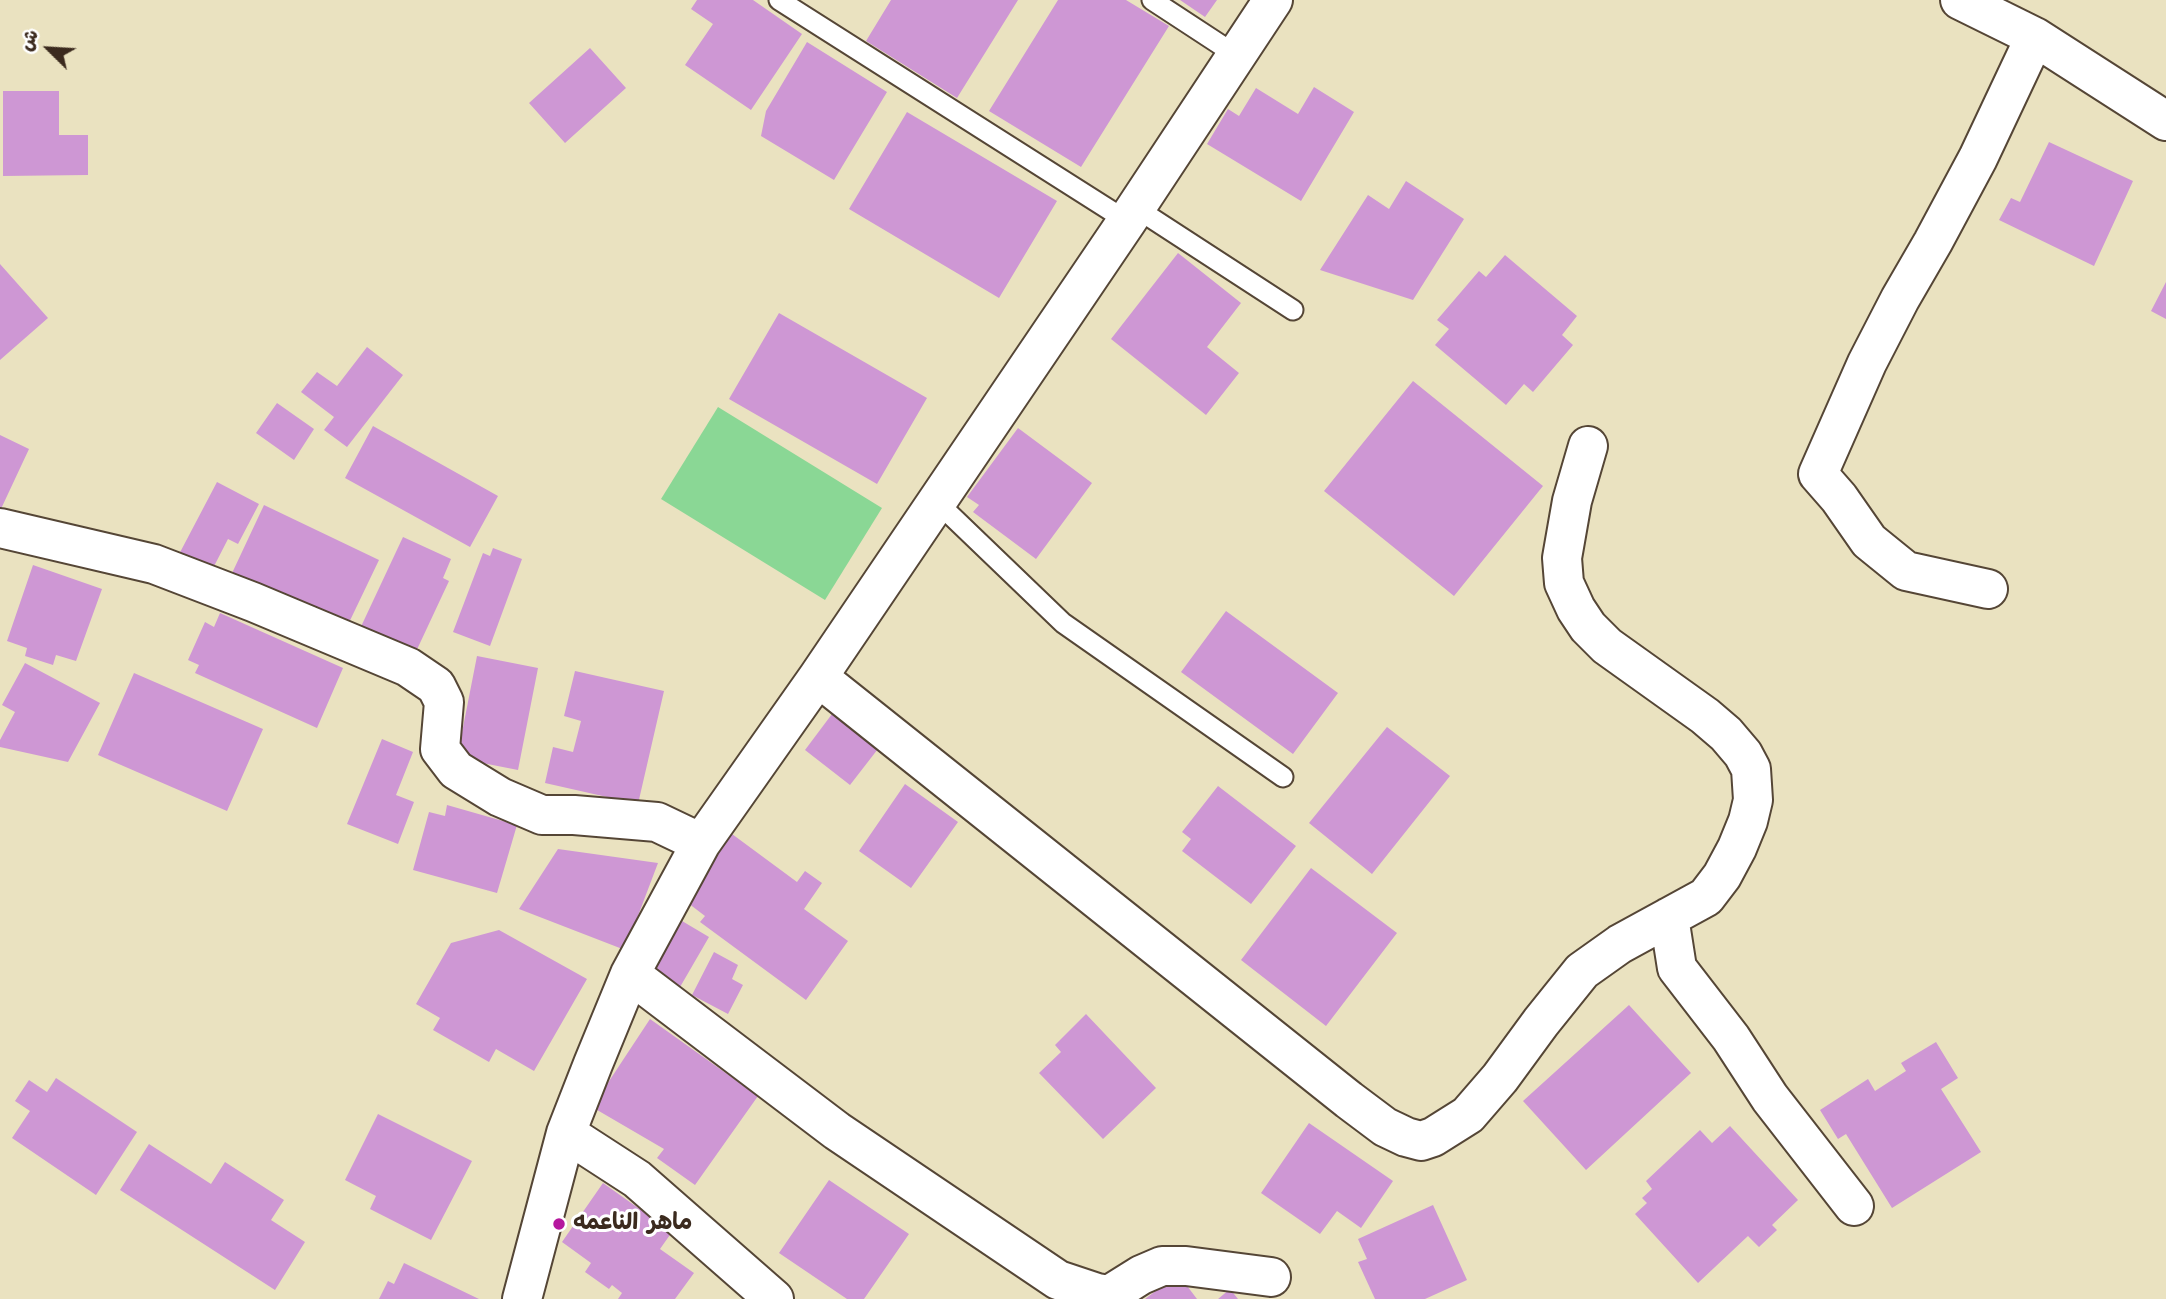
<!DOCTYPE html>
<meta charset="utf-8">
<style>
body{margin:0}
#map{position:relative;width:2166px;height:1299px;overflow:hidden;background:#eae2c0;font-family:"Architects Daughter","Playpen Sans Arabic",sans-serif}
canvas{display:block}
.north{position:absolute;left:14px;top:14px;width:70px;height:70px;-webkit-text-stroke:5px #fff;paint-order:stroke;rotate:294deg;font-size:19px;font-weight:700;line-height:28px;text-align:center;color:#3b2a1e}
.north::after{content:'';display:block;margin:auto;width:24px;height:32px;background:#3b2a1e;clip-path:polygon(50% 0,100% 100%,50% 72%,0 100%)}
</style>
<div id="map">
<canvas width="2166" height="1299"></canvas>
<div class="north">ش</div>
</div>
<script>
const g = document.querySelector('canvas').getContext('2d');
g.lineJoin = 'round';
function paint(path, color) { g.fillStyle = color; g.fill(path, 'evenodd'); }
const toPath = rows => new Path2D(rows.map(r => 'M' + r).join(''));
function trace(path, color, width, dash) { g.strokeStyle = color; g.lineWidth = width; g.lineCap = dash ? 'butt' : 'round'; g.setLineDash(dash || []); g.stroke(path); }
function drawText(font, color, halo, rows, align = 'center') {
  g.font = font + ' "Architects Daughter","Playpen Sans Arabic",sans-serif'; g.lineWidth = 6; g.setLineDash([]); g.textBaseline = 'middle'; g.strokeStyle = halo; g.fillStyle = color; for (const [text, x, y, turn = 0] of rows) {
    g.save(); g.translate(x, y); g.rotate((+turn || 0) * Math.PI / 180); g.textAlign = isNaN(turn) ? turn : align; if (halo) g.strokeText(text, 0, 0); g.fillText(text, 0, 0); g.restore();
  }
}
paint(toPath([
 [718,407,882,508,825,600,661,499]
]), '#8ad795');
paint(toPath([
 [697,0,753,0,802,34,751,110,685,65,713,24,691,9],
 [891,0,1018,0,957,98,866,41],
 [1058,0,1126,0,1169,26,1081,167,989,111],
 [1180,0,1217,0,1205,17],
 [807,42,887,92,834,180,761,136,766,111],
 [590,48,626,88,565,143,529,103],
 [1314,87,1354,112,1301,201,1207,144,1228,109,1239,116,1256,88,1298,114],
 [3,91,59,91,59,135,88,135,88,175,3,176],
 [907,112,1057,201,999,298,849,209],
 [2049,142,2133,181,2094,266,1999,220,2011,198,2020,202],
 [1406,181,1464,219,1413,300,1320,270,1368,195,1389,209],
 [1178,253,1241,303,1207,347,1239,373,1206,415,1111,339],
 [1505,255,1577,316,1562,335,1573,345,1533,392,1524,384,1506,405,1435,345,1449,329,1437,320,1479,271,1486,277],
 [0,264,48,318,0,360],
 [2166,282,2166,319,2151,311],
 [779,313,927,398,877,484,729,399],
 [367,347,403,375,347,447,324,430,334,417,301,392,317,372,337,386],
 [1413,381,1543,486,1454,596,1324,491],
 [277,403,314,429,294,460,256,433],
 [373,426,498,496,470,547,345,478],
 [1018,428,1092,483,1036,559,973,512,979,505,967,497],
 [0,435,29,449,0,511],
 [217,482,259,504,238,544,228,539,209,576,176,560],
 [264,505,379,560,344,633,226,586],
 [403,537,451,559,443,578,449,581,413,658,358,633],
 [493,548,522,559,490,646,453,632,483,553,490,556],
 [33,565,102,589,76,661,56,655,53,665,25,656,27,648,7,641],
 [1226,611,1338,693,1293,754,1181,672],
 [220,613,343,668,317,728,195,673,199,665,188,660,205,622,214,627],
 [477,656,538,668,518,770,457,758],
 [25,663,100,703,68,762,0,747,0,740,15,712,2,705],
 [575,671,664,691,638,804,545,783,553,747,573,752,581,721,564,716],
 [134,673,263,729,227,811,98,755],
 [835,710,881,745,850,785,805,750],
 [1387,727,1450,776,1372,874,1309,823],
 [382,739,413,752,396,795,414,802,398,844,347,824],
 [905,784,958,822,911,888,859,851],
 [1218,786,1296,846,1251,904,1182,851,1191,839,1182,832],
 [447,805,517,825,497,893,413,870,429,812,445,816],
 [732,834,797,882,805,871,822,883,804,909,848,941,806,1000,700,922,705,916,684,900],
 [558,849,658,863,625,950,519,909],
 [1311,868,1397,933,1326,1026,1241,960],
 [677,918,709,937,676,994,643,975],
 [499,930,587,979,534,1071,496,1049,489,1062,433,1030,440,1018,416,1004,451,943],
 [714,952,738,965,732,979,743,985,728,1014,692,995],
 [1629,1005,1691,1073,1586,1170,1523,1101],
 [1086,1014,1156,1088,1103,1139,1039,1073,1061,1052,1055,1045],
 [650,1019,758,1096,695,1185,657,1158,664,1149,592,1107],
 [1936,1042,1958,1078,1941,1089,1981,1152,1892,1208,1846,1134,1838,1139,1820,1110,1868,1079,1875,1091,1906,1071,1901,1063],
 [56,1078,137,1132,96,1195,12,1138,30,1111,15,1101,29,1080,47,1092],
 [378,1114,472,1161,431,1240,370,1209,376,1196,345,1180],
 [1309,1123,1393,1181,1361,1228,1337,1211,1320,1234,1261,1193],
 [1730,1126,1798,1200,1772,1225,1777,1230,1759,1247,1748,1236,1698,1283,1635,1214,1647,1203,1642,1198,1652,1189,1646,1181,1700,1130,1712,1143],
 [149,1144,211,1184,225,1162,284,1200,271,1220,305,1242,275,1290,120,1190],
 [829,1180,909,1234,864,1299,847,1299,779,1253],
 [603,1183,672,1232,660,1249,694,1273,675,1299,618,1299,622,1293,612,1285,609,1289,585,1272,591,1263,562,1242],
 [1433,1205,1467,1280,1425,1299,1375,1299,1358,1262,1367,1259,1358,1239],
 [404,1263,479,1299,379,1299,388,1281,394,1284],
 [1178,1274,1197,1299,1145,1299],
 [1230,1289,1238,1299,1218,1299]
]), '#ce97d4');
const service = toPath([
 [779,0,1127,221],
 [1152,0,1236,55],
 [1136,208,1293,310],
 [936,501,1063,623,1283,777]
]);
const minor = toPath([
 [1960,0,2035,37,2166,121],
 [0,528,154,564,253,602,408,667,436,686,444,702,440,749,456,770,500,797,542,815,574,815,657,822,701,843],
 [1988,589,1906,571,1869,541,1839,498,1818,474,1867,363,1900,299,1933,242,1978,158,2035,37],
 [818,677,1349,1100,1385,1127,1406,1137,1421,1141,1433,1137,1468,1115,1500,1078,1541,1022,1582,971,1620,944,1706,897,1722,876,1737,848,1748,821,1753,800,1751,769,1743,754,1726,734,1705,716,1607,646,1588,627,1576,609,1564,583,1562,558,1572,501,1588,446],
 [1669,917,1677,968,1731,1038,1770,1098,1854,1206],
 [630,974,837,1131,1058,1280,1097,1293,1109,1295,1141,1275,1162,1266,1186,1266,1271,1277],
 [566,1133,637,1179,774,1299],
 [522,1299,566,1133,593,1064,630,974,701,843,818,677,1127,221,1273,0]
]);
trace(service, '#554636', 23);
trace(minor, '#554636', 42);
trace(service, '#fff', 19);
trace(minor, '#fff', 38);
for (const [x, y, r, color] of [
 [559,1224,7,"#b5179e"]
]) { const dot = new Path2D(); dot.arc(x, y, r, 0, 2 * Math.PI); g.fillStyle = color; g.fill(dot); trace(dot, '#fff', 2.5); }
drawText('bold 23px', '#3b2a1e', '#fff', [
 ["ماهر الناعمه",573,1224]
], 'left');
</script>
